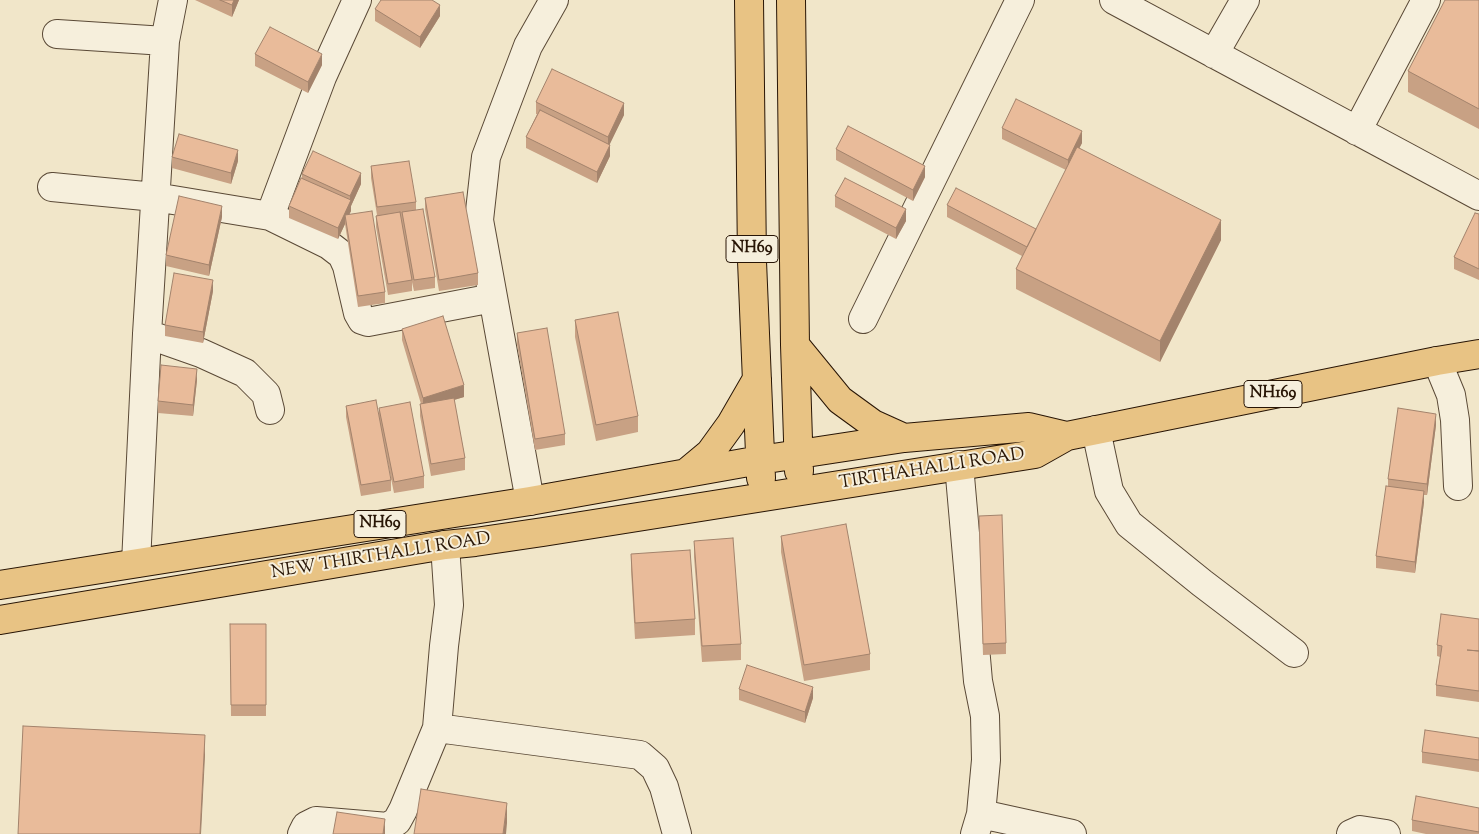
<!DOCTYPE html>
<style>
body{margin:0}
canvas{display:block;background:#f1e6c9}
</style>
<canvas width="1479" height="834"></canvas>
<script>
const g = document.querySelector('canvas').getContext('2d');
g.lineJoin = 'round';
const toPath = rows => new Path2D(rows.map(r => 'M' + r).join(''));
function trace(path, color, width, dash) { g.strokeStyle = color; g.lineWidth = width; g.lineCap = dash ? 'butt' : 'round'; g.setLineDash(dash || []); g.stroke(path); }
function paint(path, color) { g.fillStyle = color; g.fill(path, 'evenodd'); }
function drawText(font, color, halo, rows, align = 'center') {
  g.font = font + ' "Sorts Mill Goudy",serif'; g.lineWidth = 4; g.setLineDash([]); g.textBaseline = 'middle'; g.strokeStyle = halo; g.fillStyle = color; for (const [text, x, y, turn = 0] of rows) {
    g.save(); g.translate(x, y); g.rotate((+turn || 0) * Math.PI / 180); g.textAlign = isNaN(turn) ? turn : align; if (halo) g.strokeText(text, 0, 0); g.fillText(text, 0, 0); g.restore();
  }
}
const minor = toPath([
 [1114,0,1479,196],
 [57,34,165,41],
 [1214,54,1245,0],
 [1357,131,1426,0],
 [52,187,155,197,270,216,329,245,342,255,347,266,358,313,362,320,368,322,493,298],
 [270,216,322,77,357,0],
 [863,319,1020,0],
 [147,334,201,353,245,373,266,394,270,410],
 [1437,361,1451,395,1455,420,1458,486],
 [1096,430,1109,491,1129,524,1202,583,1294,653],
 [959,465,978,681,985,716,986,760,981,814,975,834],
 [530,501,479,220,486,157,528,46,554,0],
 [445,545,449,605,444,646,437,728,640,755,655,768,664,787,677,834],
 [136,563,147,334,165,41,173,0],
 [981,814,1072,834],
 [302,834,306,826,316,821,388,827,397,821,403,810,437,728],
 [1351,834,1360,830,1386,834]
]);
const highway = toPath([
 [749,0,752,261,761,478],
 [791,0,795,345,799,471],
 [795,345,840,400,873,424,904,438],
 [686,473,710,453,731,424,757,379],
 [0,585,530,501,760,460,904,438,1029,427,1067,436],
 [0,620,445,545,475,542,543,532,1035,454,1067,436,1437,361,1479,354]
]);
trace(minor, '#5a4936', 30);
trace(highway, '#281505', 30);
trace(minor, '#f6efdc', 28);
trace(highway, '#e8c384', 28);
paint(toPath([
 [195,0,239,0,232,17],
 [1479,0,1479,129,1408,92,1408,71],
 [375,9,440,16,420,48,375,21],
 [255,54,322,65,308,93,255,66],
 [536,102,624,115,609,144,610,156,597,183,526,148,526,137,537,114,536,114],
 [1002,128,1082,143,1079,148,1221,240,1160,362,1016,289,1016,269,1022,256,947,217,947,205,1036,229,1066,170,1002,139],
 [836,149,925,177,913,201,836,160],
 [172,157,238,161,231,184,172,168],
 [371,166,416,202,416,210,435,277,435,288,414,291,412,282,412,291,388,295,376,227,376,216,377,215,371,178],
 [302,174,361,184,351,206,351,211,349,214,385,292,385,303,358,307,345,224,338,239,289,218,289,206,302,178],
 [835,196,906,221,896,239,835,207],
 [425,198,478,273,478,285,439,291,425,209],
 [1479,214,1479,280,1454,269,1454,257],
 [222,217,209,276,166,266,166,255],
 [213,291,203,343,165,336,165,325],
 [575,320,638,416,638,432,596,441,575,337],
 [402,329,464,397,454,400,465,458,465,470,431,476,420,416,420,404,421,404,402,340],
 [517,333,565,434,565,445,535,450,517,344],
 [197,380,193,416,158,413,158,401],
 [346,406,391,480,391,491,361,496,346,417],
 [379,408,424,476,424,488,394,493,379,419],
 [1436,425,1427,495,1424,495,1424,502,1415,573,1376,568,1376,556,1388,486,1388,479],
 [979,527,1006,643,1006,654,983,655],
 [781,536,870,654,870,670,804,681,781,552],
 [694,541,741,644,741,660,702,662,694,557],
 [631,554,695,619,695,635,635,639,631,570],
 [1479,619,1479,702,1436,696,1436,685,1440,657,1437,656,1437,645],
 [230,624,266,624,266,716,231,716],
 [739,689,813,698,805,723,739,700],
 [1479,738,1479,772,1422,763,1422,752],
 [1479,808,1479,834,1426,834,1412,831,1412,820]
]), '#c8a184');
paint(toPath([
 [234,0,239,0,232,17,232,5],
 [440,5,440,16,420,48,420,37],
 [322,54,322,65,308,93,308,82],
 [624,103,624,115,608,148,608,137],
 [1082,131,1082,143,1068,171,1068,160],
 [610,145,610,156,597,183,597,172],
 [238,150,238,161,231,184,231,173],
 [925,166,925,177,913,201,913,190],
 [361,173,361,184,351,206,351,211,346,222,345,215,345,224,338,239,338,228,350,201,350,196],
 [222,206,222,217,209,276,209,265],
 [906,209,906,221,896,239,896,228],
 [1221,220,1221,240,1160,362,1160,341],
 [213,280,213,291,203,343,203,332],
 [197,369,197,380,193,416,193,405],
 [464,385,464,397,423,409,423,398],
 [1436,414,1436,425,1427,495,1427,484],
 [1424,491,1424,502,1415,573,1415,562],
 [813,687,813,698,805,723,805,712],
 [205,735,205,756,201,834,200,834],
 [507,803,507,823,506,834,503,834],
 [385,819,385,834,383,834]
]), '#a3836c');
const building = toPath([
 [220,0,234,0,232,5,220,0],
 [381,0,432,0,440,5,420,37,375,9,381,0],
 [1445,0,1479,0,1479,109,1408,71,1445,0],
 [270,27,322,54,308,82,255,54,270,27],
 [552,69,624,103,608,137,536,102,552,69],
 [1016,99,1082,131,1068,160,1002,128,1016,99],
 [540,110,610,145,597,172,526,137,540,110],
 [848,126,925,166,913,190,836,149,848,126],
 [179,134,238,150,231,173,172,157,179,134],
 [1077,147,1221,220,1160,341,1016,269,1077,147],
 [313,151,361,173,350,196,302,174,313,151],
 [409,161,416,202,377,207,371,166,409,161],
 [301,178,351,200,338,228,289,206,301,178],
 [845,178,906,209,896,228,835,196,845,178],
 [956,188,1036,229,1027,247,947,205,956,188],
 [463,192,478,273,439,280,425,198,463,192],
 [179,196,222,206,209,265,166,255,179,196],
 [423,209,435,277,414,280,402,212,423,209],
 [372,211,385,292,358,296,345,215,372,211],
 [400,212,412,280,388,284,376,216,400,212],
 [1475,213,1479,214,1479,269,1454,257,1475,213],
 [174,273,213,280,203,332,165,325,174,273],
 [618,312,638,416,596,425,575,320,618,312],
 [443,316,464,385,423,398,402,329,443,316],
 [547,328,565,434,535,439,517,333,547,328],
 [161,365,197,369,193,405,158,401,161,365],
 [454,398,465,458,431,464,420,404,454,398],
 [376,400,391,480,361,485,346,406,376,400],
 [410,402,424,476,394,482,379,408,410,402],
 [1398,408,1436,414,1427,484,1388,479,1398,408],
 [1386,486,1424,491,1415,562,1376,556,1386,486],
 [1002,515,1006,643,983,644,979,516,1002,515],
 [846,524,870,654,804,665,781,536,846,524],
 [733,538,741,644,702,646,694,541,733,538],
 [690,550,695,619,635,623,631,554,690,550],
 [1441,614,1479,619,1479,651,1467,650,1479,651,1479,691,1436,685,1442,646,1437,645,1441,614],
 [230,624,266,624,266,705,231,705,230,624],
 [747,665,813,687,805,712,739,689,747,665],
 [23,726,205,735,200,834,18,834,23,726],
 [1425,730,1479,738,1479,760,1422,752,1425,730],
 [421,789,507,803,503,834,414,834,421,789],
 [1416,796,1479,808,1479,832,1412,820,1416,796],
 [337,812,385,819,383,834,333,834,337,812]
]);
paint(building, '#e9bb9a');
trace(building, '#a3836c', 1);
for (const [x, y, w] of [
 [752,249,52],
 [1273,394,58],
 [380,524,52]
]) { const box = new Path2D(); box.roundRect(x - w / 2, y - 13.5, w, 27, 4); g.fillStyle = '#f6efdc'; g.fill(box); trace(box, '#281505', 1); }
drawText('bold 16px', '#281505', null, [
 ["NH69",752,249],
 ["NH169",1273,394],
 ["NH69",380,524]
]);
drawText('18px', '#281505', '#f6efdc', [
 ["TIRTHAHALLI ROAD",932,470,-9],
 ["NEW THIRTHALLI ROAD",381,557,-9]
]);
</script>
